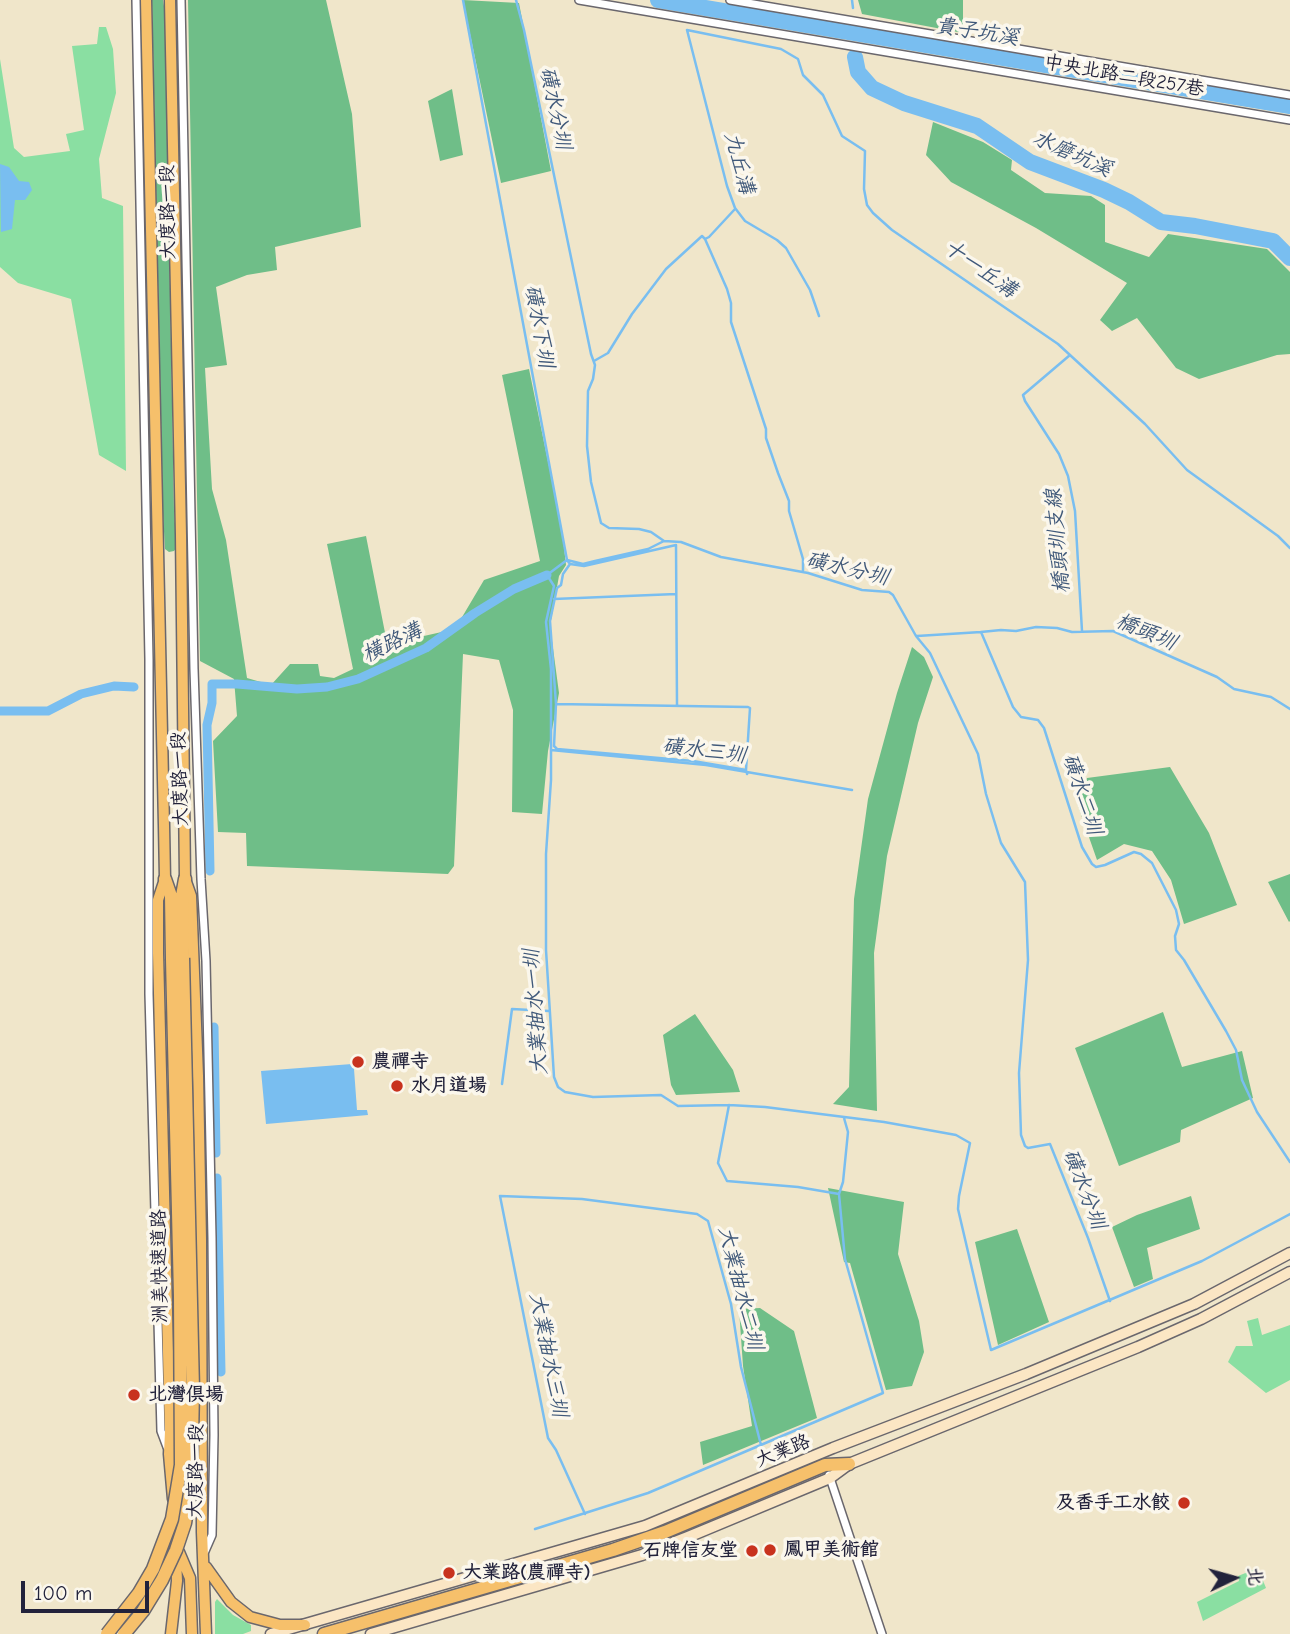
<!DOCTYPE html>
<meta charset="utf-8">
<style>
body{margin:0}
#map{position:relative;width:1290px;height:1634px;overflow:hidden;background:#f0e6ca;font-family:"Comic Neue","LXGW WenKai TC",sans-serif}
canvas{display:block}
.north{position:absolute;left:1199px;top:1543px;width:70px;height:70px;-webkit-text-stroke:5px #fbf7ec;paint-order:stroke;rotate:85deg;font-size:19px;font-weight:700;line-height:28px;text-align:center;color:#22223b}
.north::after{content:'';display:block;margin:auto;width:24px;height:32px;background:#22223b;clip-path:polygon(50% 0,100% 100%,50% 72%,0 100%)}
.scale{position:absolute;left:21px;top:1581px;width:128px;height:32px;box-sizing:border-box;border:4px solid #22223b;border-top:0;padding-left:9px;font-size:21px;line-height:24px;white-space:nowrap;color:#22223b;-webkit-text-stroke:5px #fbf7ec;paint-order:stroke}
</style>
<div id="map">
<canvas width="1290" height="1634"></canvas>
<div class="north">北</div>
<div class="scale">100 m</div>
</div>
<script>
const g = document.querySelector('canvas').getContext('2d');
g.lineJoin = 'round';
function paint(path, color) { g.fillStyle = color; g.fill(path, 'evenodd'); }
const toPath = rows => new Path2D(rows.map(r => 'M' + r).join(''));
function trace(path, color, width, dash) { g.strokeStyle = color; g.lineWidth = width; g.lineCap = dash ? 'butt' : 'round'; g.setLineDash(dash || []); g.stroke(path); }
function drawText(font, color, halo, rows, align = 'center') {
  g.font = font + ' "Comic Neue","LXGW WenKai TC",sans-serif'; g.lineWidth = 7; g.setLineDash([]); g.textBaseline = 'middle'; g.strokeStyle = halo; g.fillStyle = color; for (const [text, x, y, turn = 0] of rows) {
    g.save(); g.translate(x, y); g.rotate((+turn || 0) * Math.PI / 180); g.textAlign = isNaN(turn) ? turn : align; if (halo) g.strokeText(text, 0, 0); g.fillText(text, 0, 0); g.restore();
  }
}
paint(toPath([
 [99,27,106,27,113,49,116,93,99,159,102,198,123,206,126,471,99,455,71,299,18,283,0,267,0,59,14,148,24,157,70,151,66,134,84,130,72,46,97,44],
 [1258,1318,1262,1335,1290,1325,1290,1380,1266,1393,1228,1362,1236,1346,1253,1346,1247,1321],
 [1258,1568,1266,1588,1203,1621,1197,1602,1239,1581,1238,1576],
 [217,1599,233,1615,251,1625,251,1631,243,1634,215,1634,215,1602]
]), '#8adfa2');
paint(toPath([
 [152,0,163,0,165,12,174,512,177,547,174,551,169,552,165,549,163,514],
 [188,0,326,0,352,114,361,227,275,247,277,270,247,275,216,287,227,365,205,368,212,489,226,540,247,678,271,685,290,664,318,664,320,676,334,678,353,669,327,544,366,536,389,653,415,638,455,629,484,580,540,561,502,375,529,369,562,530,566,565,559,576,550,626,559,693,548,751,542,814,512,812,513,710,499,660,463,654,454,866,448,874,247,866,246,833,218,832,213,741,237,716,234,679,200,661],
 [463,0,519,3,551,171,501,183],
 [858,0,963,0,963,33,862,14],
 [452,89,463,155,440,161,428,101],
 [933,122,983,142,1012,160,1011,170,1045,193,1091,196,1105,205,1105,242,1149,257,1168,234,1267,249,1290,272,1290,354,1277,355,1199,379,1176,368,1137,318,1112,331,1100,320,1127,283,1036,228,951,182,926,155],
 [912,647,924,657,933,677,918,723,887,856,874,953,877,1111,833,1104,849,1087,854,899,868,799,897,693],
 [1170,767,1209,833,1237,905,1184,924,1171,880,1152,851,1124,844,1097,860,1077,803,1087,778],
 [1290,874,1290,921,1289,922,1268,882],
 [1163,1012,1182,1067,1242,1051,1253,1098,1181,1130,1180,1142,1119,1166,1075,1048],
 [695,1014,733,1070,740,1092,676,1095,671,1085,663,1035],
 [828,1188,904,1202,898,1254,919,1321,924,1352,912,1386,886,1390,850,1263,844,1262],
 [1191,1196,1200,1229,1147,1248,1153,1279,1134,1287,1112,1227,1137,1215],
 [1017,1229,1049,1322,998,1345,975,1242],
 [760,1308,794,1331,817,1418,703,1465,700,1442,752,1426,743,1366,739,1309]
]), '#6fbe88');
paint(toPath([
 [0,164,9,167,19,181,29,182,32,190,25,200,15,200,12,229,1,232],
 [365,1063,365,1067,354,1069,357,1110,367,1110,368,1115,266,1124,261,1071]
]), '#79bef0');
trace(toPath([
 [463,0,567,560,583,564,595,561,648,549,664,541],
 [516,0,524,30,591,354,595,365,593,379,588,391,587,446,591,482,601,523,609,528,639,529,651,532,664,541,681,542,721,557,808,573,862,590,889,592,893,595,916,636,930,653,978,754,986,794,1001,843,1025,882,1028,960,1019,1073,1021,1135,1025,1146,1028,1148,1050,1144,1088,1238,1110,1301],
 [852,0,853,8],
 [705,239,727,289,731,303,731,322,766,429,766,438,778,473,789,501,789,511,803,559,803,572],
 [819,316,810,290,786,248,777,240,745,221,735,208,727,186,687,30,781,49,798,59,803,75,823,95,842,136,865,151,864,189,867,205,873,213,892,230,1058,344,1145,424,1187,470,1278,536,1290,548],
 [1070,355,1023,395,1025,401,1059,454,1068,476,1075,511,1082,631],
 [594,361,608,353,632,314,666,269,702,236,705,239,709,237,735,209],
 [570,564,563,574,561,585,557,588,550,621,556,704,554,746,557,749,693,761,746,770,747,774],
 [554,599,676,594],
 [981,632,1001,630,1016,631,1036,627,1057,628,1072,632,1113,631,1217,677,1234,689,1271,697,1290,709],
 [917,636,981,632,1013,707,1021,717,1038,720,1044,728,1082,847,1092,864,1096,867,1105,865,1134,852,1141,854,1152,863,1176,910,1179,924,1175,936,1176,950,1184,960,1226,1031,1236,1050,1242,1080,1257,1112,1290,1162],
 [556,704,748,707,750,708,746,770],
 [551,750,706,765,852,790],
 [502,1084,512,1009,549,1011],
 [729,1105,765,1107,884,1122,956,1135,970,1143,959,1196,958,1209,991,1350,1202,1261,1290,1214],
 [839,1194,843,1182,848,1132,844,1118],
 [585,1514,556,1450,548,1438,500,1196,582,1199,697,1214,708,1221,731,1304,741,1367,761,1445],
 [535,1529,648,1493,883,1393,845,1259,839,1194,798,1187,727,1181,718,1163,729,1105,678,1106,661,1095,593,1097,565,1092,558,1087,554,1077,546,950,546,854,551,780,551,669,546,622,554,586,547,575,567,560,570,564,584,566,676,545,677,705]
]), '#79bef0', 2.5);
trace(toPath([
 [0,711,48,711,81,694,114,686,134,687],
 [210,871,207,725,212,703,212,684,237,684,297,689,327,687,358,679,426,648,475,613,514,589,547,575],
 [214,1027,216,1153],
 [217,1178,221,1372]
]), '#79bef0', 9);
trace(toPath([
 [658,0,1290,106],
 [855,57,858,72,872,88,904,103,977,126,1030,162,1104,190,1129,202,1161,222,1195,226,1273,241,1290,258]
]), '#79bef0', 16);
const minor = toPath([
 [136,0,149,659,149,994,161,1431,167,1447],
 [181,0,194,669,201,879,206,961,212,1238,214,1435,212,1535,205,1551],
 [579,0,1290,120],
 [730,0,1290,95],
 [829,1475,882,1634]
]);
const secondary = toPath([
 [271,1634,645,1526,833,1448,1026,1374,1194,1304,1290,1253],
 [371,1634,642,1555,688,1537,830,1478,849,1464,1138,1347,1201,1319,1290,1272]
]);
const primary = toPath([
 [146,0,164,825,165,879,158,900,158,953,170,1431,169,1454,173,1499],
 [170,0,181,535,185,879,191,896,198,1076,201,1240,202,1532,206,1634],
 [179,1552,190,1578,192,1634],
 [206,1567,231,1602,250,1617,280,1625,305,1625],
 [171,1634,177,1581,174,1515]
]);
const trunk = toPath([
 [165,879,171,896,172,959],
 [183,958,182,896,185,879],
 [324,1634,613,1550,665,1532,825,1465,849,1464]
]);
trace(minor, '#6a676d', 10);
trace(secondary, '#6a676d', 13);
trace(primary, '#6a676d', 13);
trace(trunk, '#6a676d', 15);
trace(minor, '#fff', 7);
trace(secondary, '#fbe6c4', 10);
trace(primary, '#f6c06b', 10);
trace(trunk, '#f6c06b', 12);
const trunkBridge = toPath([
 [107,1634,139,1593,153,1569,172,1519,181,1465,180,1296,172,959],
 [124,1634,143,1611,162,1580,176,1550,185,1523,191,1487,193,1390,183,958]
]);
trace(trunkBridge, '#6a676d', 15, []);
trace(trunkBridge, '#f6c06b', 12);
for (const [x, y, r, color] of [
 [358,1062,7,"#c8321e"],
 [397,1086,7,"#c8321e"],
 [134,1395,7,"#c8321e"],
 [1184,1503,7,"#c8321e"],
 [770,1550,7,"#c8321e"],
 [752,1551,7,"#c8321e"],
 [449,1573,7,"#c8321e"]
]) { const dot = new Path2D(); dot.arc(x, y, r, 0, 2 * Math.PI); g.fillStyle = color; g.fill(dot); trace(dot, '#fbf7ec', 2.5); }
drawText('19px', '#22223b', '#fbf7ec', [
 ["中央北路二段257巷",1124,76,10],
 ["大度路一段",168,212,-91],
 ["大度路一段",180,779,-92],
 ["洲美快速道路",160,1266,-91],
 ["大業路",783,1451,-22],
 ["大度路一段",196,1471,-89]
]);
drawText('bold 19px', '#22223b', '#fbf7ec', [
 ["農禪寺",372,1062],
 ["水月道場",411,1086],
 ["北灣俱場",148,1395],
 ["及香手工水餃",1170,1503,"right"],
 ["鳳甲美術館",784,1550],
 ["石牌信友堂",738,1551,"right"],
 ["大業路(農禪寺)",463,1573]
], 'left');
drawText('italic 21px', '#40597a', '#fbf7ec', [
 ["貴子坑溪",977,32,9],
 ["磺水分圳",555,108,78],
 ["水磨坑溪",1072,154,24],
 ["九丘溝",739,163,75],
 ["十一丘溝",980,269,35],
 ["磺水下圳",539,326,80],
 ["橋頭圳支線",1058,541,-95],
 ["磺水分圳",847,569,13],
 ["橋頭圳",1146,632,23],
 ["橫路溝",392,643,-26],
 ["磺水三圳",704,751,7],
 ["磺水二圳",1082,794,72],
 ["大業抽水一圳",536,1012,-94],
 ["磺水分圳",1084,1189,69],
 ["大業抽水二圳",740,1288,76],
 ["大業抽水三圳",548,1355,79]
]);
</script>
